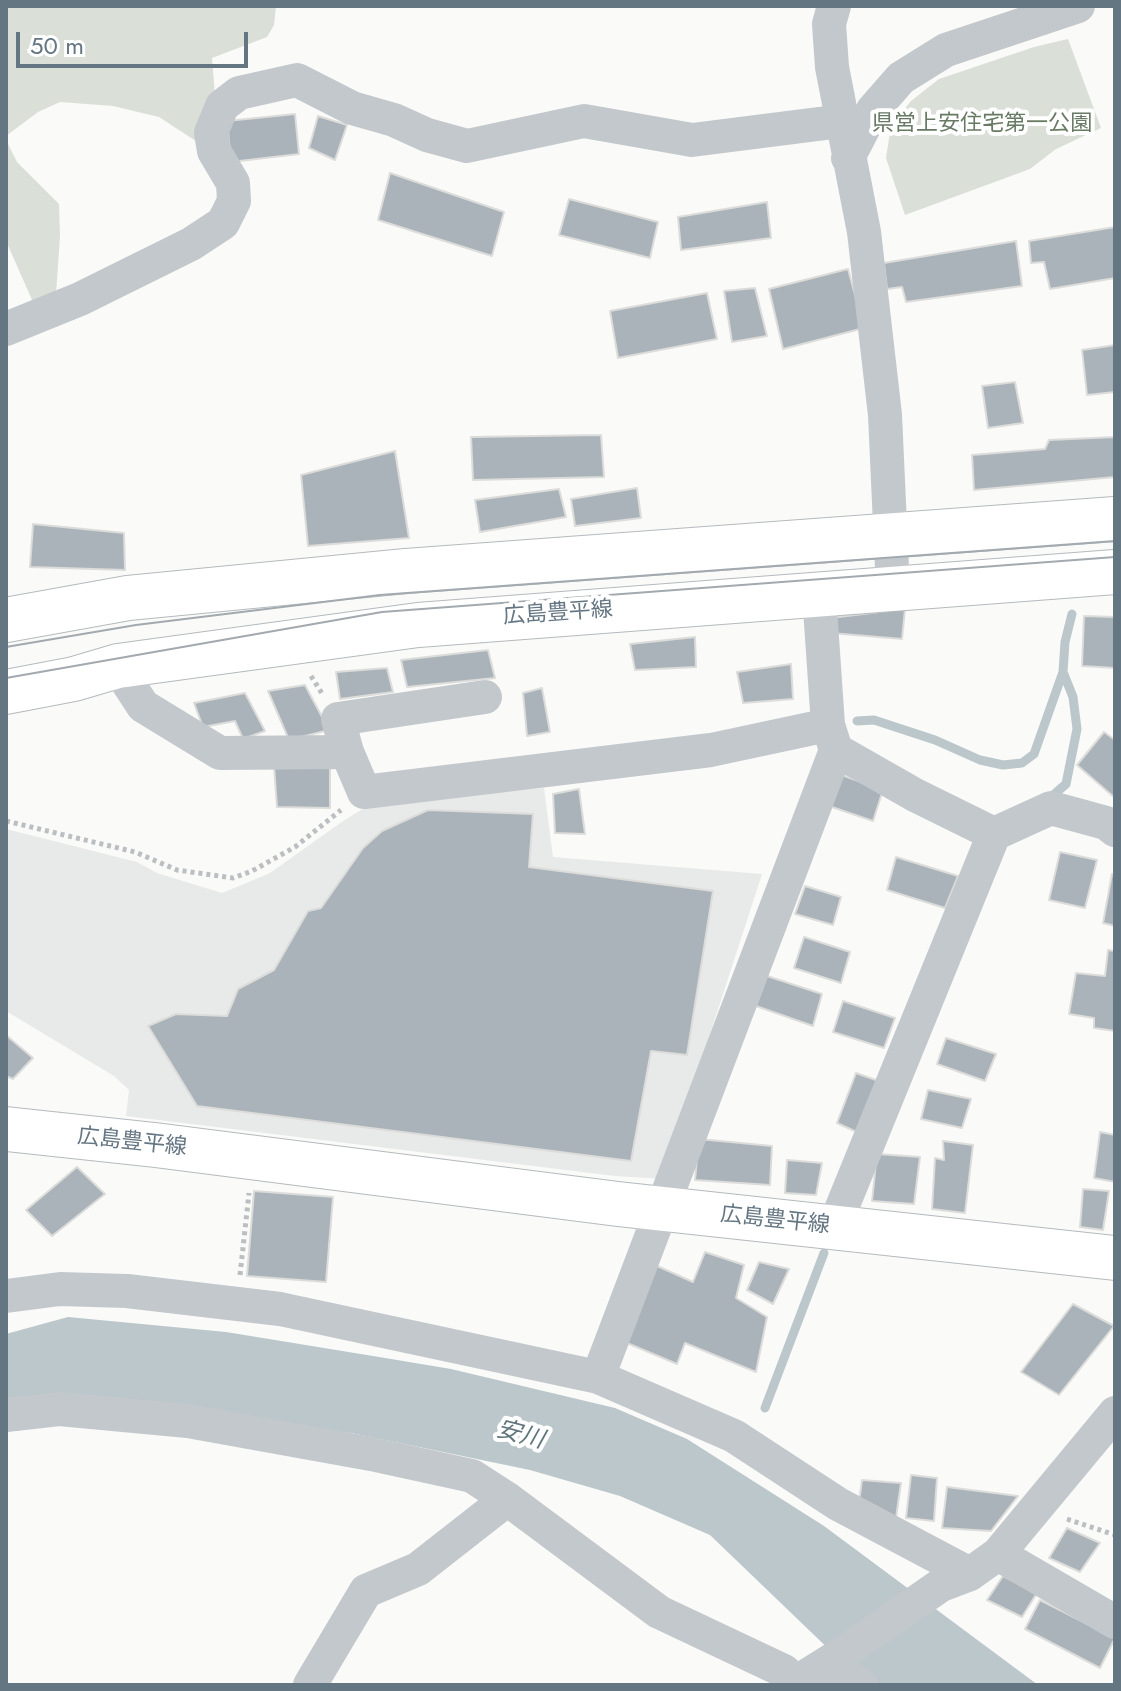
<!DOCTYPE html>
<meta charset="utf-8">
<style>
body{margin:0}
#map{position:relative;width:1121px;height:1691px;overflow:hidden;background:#fafaf8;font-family:Jost,sans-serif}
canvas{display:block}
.frame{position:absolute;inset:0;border:8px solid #657683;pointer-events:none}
.scale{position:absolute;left:16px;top:32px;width:232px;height:36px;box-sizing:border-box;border:4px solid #657683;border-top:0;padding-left:10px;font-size:24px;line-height:28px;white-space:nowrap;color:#657683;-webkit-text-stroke:6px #fff;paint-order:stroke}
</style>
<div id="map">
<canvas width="1121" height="1691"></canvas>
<div class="frame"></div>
<div class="scale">50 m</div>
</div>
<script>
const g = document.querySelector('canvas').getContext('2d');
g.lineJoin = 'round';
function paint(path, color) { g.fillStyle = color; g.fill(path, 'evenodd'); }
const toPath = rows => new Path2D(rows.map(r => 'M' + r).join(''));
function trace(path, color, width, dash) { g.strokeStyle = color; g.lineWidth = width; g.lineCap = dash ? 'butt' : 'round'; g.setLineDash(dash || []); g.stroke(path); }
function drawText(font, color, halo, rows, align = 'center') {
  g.font = font + ' Jost,"Noto Sans JP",sans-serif'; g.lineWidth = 8; g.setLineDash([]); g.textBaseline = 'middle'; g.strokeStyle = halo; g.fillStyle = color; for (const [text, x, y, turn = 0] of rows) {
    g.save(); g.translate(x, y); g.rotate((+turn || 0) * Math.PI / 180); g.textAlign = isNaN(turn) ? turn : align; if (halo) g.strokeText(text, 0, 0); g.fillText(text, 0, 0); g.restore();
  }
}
paint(toPath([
 [544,788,553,857,762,874,663,1179,615,1176,126,1116,129,1090,114,1076,6,1011,6,829,137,862,157,873,222,893,270,873,343,821,374,802]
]), '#e8e9e9');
paint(toPath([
 [6,6,276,6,274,25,267,37,212,58,215,96,202,145,159,117,113,106,60,102,38,112,6,136],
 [1068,39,1101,128,1056,149,1030,169,905,215,886,158,891,126,911,101,939,79,1034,47],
 [6,140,17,162,59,204,60,236,56,294,33,302,6,241]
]), '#dadfd7');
paint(toPath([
 [68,1317,226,1332,373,1356,451,1369,615,1408,687,1439,824,1526,1038,1685,879,1685,837,1657,710,1535,620,1496,530,1470,351,1433,6,1407,6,1334]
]), '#bbc7cb');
trace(toPath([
 [857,721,874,720,935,740,980,760,1003,765,1022,763,1034,754,1063,672],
 [1050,798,1066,784,1077,729,1073,697,1063,672,1065,642,1072,614],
 [765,1408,824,1253]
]), '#bbc7cb', 9);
const building = toPath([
 [295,114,299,154,231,162,227,121,295,114],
 [318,116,347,125,335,160,309,148,318,116],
 [390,173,504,212,492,256,378,220,390,173],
 [569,199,658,222,650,258,559,235,569,199],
 [767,202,771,238,681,250,678,217,767,202],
 [1115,227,1115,278,1050,289,1044,262,1031,263,1029,241,1115,227],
 [1016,241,1022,286,906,302,902,287,887,289,884,263,1016,241],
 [848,269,864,328,783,349,769,289,848,269],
 [755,288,767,336,732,342,724,291,755,288],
 [707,293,717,339,618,358,610,311,707,293],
 [1115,345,1115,392,1087,395,1082,350,1115,345],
 [1015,382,1023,423,988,428,982,386,1015,382],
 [601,435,604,477,473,480,471,437,601,435],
 [1115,437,1115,477,974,490,972,455,1045,449,1049,440,1115,437],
 [395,451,409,538,308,546,301,475,395,451],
 [637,488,641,518,575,526,571,499,637,488],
 [559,489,566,517,480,532,475,500,559,489],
 [33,524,124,533,125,570,30,567,33,524],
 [905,609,902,639,831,633,830,618,905,609],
 [1084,616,1115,617,1115,668,1082,666,1084,616],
 [695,637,696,667,635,670,630,644,695,637],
 [488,650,495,678,407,687,401,660,488,650],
 [791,664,793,699,743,703,737,672,791,664],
 [387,668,393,692,340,699,336,672,387,668],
 [305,685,329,730,289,740,268,691,305,685],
 [542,688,550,732,527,736,523,693,542,688],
 [245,693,265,731,243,739,235,721,203,727,194,703,245,693],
 [1104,732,1115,740,1115,798,1077,765,1104,732],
 [274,766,330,766,330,808,277,807,274,766],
 [839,774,883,790,873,821,829,806,839,774],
 [579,789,585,834,555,833,553,794,579,789],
 [428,810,533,814,529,867,713,891,687,1055,651,1051,631,1161,197,1106,148,1026,176,1014,227,1016,238,989,274,970,308,911,321,908,363,848,382,831,428,810],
 [1060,852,1097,860,1085,908,1049,900,1060,852],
 [896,857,958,876,945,908,887,890,896,857],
 [1112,874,1115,875,1115,926,1103,923,1112,874],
 [805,886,841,897,833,925,795,914,805,886],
 [804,937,850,952,841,983,794,968,804,937],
 [1108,950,1115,951,1115,1031,1094,1028,1094,1018,1069,1014,1076,973,1105,976,1108,950],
 [767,976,822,994,813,1026,756,1006,767,976],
 [843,1001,895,1018,884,1048,833,1032,843,1001],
 [6,1035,33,1058,13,1079,6,1076,6,1035],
 [946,1038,996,1054,985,1081,937,1064,946,1038],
 [856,1073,887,1084,859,1133,837,1123,856,1073],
 [928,1090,971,1099,962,1128,921,1119,928,1090],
 [1100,1132,1115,1135,1115,1182,1094,1178,1100,1132],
 [699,1139,772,1146,770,1185,695,1180,699,1139],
 [943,1141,973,1145,965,1213,932,1209,935,1158,944,1160,943,1141],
 [877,1154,920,1157,914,1204,872,1201,877,1154],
 [787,1160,822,1163,816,1195,785,1193,787,1160],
 [77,1167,105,1194,52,1236,26,1210,77,1167],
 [1083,1189,1109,1191,1103,1230,1080,1227,1083,1189],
 [254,1191,333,1197,326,1282,247,1276,254,1191],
 [705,1252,744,1265,736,1298,767,1317,756,1372,685,1343,677,1364,627,1343,655,1265,693,1282,705,1252],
 [759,1262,789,1269,773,1304,747,1290,759,1262],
 [1073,1304,1114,1326,1059,1395,1021,1372,1073,1304],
 [911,1475,937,1478,934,1521,906,1518,911,1475],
 [862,1480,901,1483,896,1518,859,1502,862,1480],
 [947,1487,1018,1496,991,1531,942,1528,947,1487],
 [1067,1528,1100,1543,1080,1572,1049,1558,1067,1528],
 [1003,1576,1037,1593,1022,1617,987,1600,1003,1576],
 [1040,1600,1115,1638,1100,1668,1025,1629,1040,1600]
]);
paint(building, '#aab3b9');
trace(building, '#dcdcda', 2);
const major = toPath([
 [6,620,128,598,406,571,1115,519],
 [6,692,74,679,118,666,418,625,1115,572],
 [6,1129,155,1145,618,1204,1115,1258]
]);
trace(major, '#b5babe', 46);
trace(toPath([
 [311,676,323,695],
 [6,821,135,852,177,870,233,878,252,871,295,847,341,810],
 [240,1275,249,1193],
 [1067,1519,1115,1535]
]), '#bbbfc2', 5, [4, 4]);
trace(toPath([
 [834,6,829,24,832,67,864,232,885,415,893,590],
 [848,158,873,110,901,78,946,50,1078,6],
 [6,329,80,299,191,244,223,223,234,201,233,183,214,151,211,133,222,106,239,93,297,80,352,108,394,120,427,135,467,146,584,121,692,140,842,121],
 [128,683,143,706,220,753,347,752,364,792,711,750,828,725],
 [836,750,915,795,994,834,1051,808,1106,823,1115,830],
 [347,752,338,719,485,697],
 [834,1227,994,834],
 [6,1296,60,1289,127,1291,280,1309,598,1377,734,1436,838,1504,970,1574],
 [598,1377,836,750,828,725,819,594],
 [6,1415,59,1409,188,1421,371,1454,472,1476,506,1498,659,1612,784,1671,794,1683],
 [998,1554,1115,1622],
 [829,1663,861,1685],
 [310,1685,366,1591,418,1569,496,1508,506,1498],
 [792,1685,837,1657,941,1585,970,1574,998,1554,1115,1413]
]), '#c3c8cc', 34);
trace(major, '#fff', 44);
trace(toPath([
 [6,647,136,625,380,595,1115,541],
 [6,678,382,612,1115,557]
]), '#a2aab0', 2);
drawText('22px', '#687a64', '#fff', [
 ["県営上安住宅第一公園",982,125]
]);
drawText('22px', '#657683', '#fff', [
 ["広島豊平線",558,614,-4],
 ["広島豊平線",132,1143,6],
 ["広島豊平線",775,1221,6]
]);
drawText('italic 24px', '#60757c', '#fff', [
 ["安川",520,1436,15]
]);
</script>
